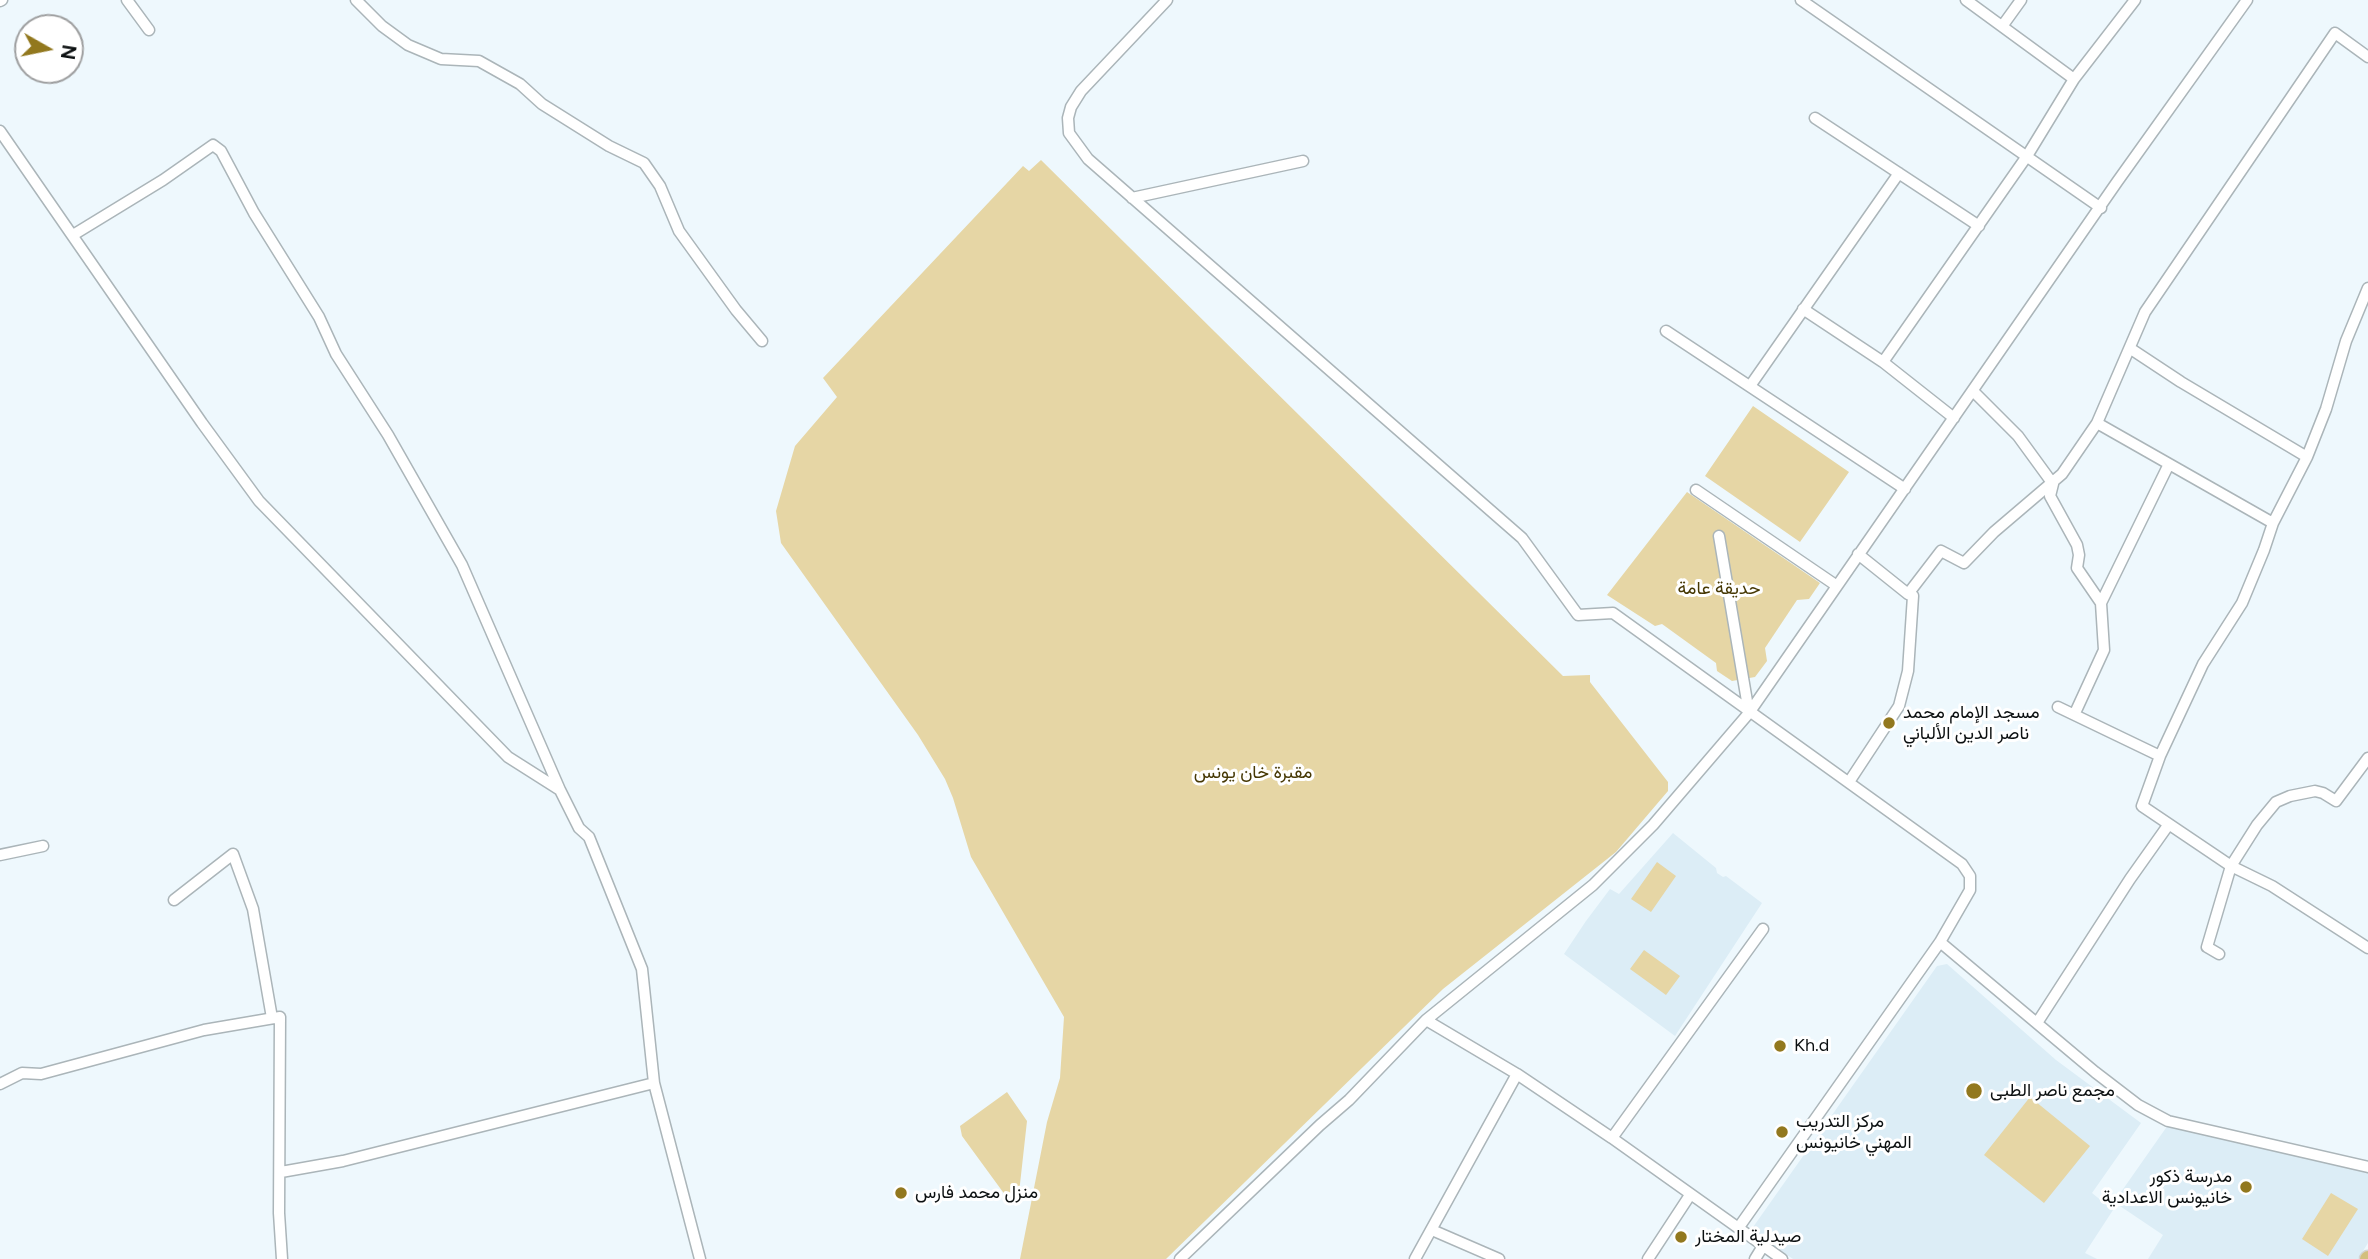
<!DOCTYPE html>
<meta charset="utf-8">
<style>
body{margin:0}
#map{position:relative;width:2368px;height:1259px;overflow:hidden;background:#eef8fd;font-family:Figtree,sans-serif}
canvas{display:block}
.north{position:absolute;left:14px;top:14px;width:70px;height:70px;box-sizing:border-box;background:#fff;border:2px solid #9e9fa0;border-radius:50%;rotate:99deg;font-size:19px;font-weight:700;line-height:28px;text-align:center;color:#0c1011}
.north::after{content:'';display:block;margin:auto;width:24px;height:32px;background:#92781e;clip-path:polygon(50% 0,100% 100%,50% 72%,0 100%)}
</style>
<div id="map">
<canvas width="2368" height="1259"></canvas>
<div class="north">N</div>
</div>
<script>
const g = document.querySelector('canvas').getContext('2d');
g.lineJoin = 'round';
function paint(path, color) { g.fillStyle = color; g.fill(path, 'evenodd'); }
const toPath = rows => new Path2D(rows.map(r => 'M' + r).join(''));
function trace(path, color, width, dash) { g.strokeStyle = color; g.lineWidth = width; g.lineCap = dash ? 'butt' : 'round'; g.setLineDash(dash || []); g.stroke(path); }
function drawText(font, color, halo, rows, align = 'center') {
  g.font = font + ' Figtree,Vazirmatn,sans-serif'; g.lineWidth = 6; g.setLineDash([]); g.textBaseline = 'middle'; g.strokeStyle = halo; g.fillStyle = color; for (const [text, x, y, turn = 0] of rows) {
    g.save(); g.translate(x, y); g.rotate((+turn || 0) * Math.PI / 180); g.textAlign = isNaN(turn) ? turn : align; if (halo) g.strokeText(text, 0, 0); g.fillText(text, 0, 0); g.restore();
  }
}
paint(toPath([
 [1673,833,1716,868,1717,873,1723,877,1726,876,1762,903,1675,1036,1564,954,1586,921,1610,889,1619,894],
 [1947,964,2056,1060,2141,1123,2092,1193,2113,1210,2085,1253,2097,1259,1793,1259,1751,1230,1937,966],
 [2168,1125,2368,1172,2368,1243,2358,1259,2148,1259,2163,1235,2114,1202]
]), '#dcedf6');
paint(toPath([
 [1041,160,1563,676,1590,675,1590,682,1668,782,1668,791,1616,852,1443,989,1166,1259,1020,1259,1047,1122,1060,1078,1064,1017,971,857,953,798,945,779,918,735,781,543,776,511,795,446,837,397,823,378,1023,166,1029,171],
 [1753,406,1849,472,1800,542,1705,476],
 [1687,492,1820,583,1809,599,1797,600,1765,648,1767,661,1755,677,1732,681,1717,671,1716,663,1662,624,1655,626,1607,595],
 [1657,862,1676,876,1651,912,1631,899],
 [1644,950,1680,976,1666,995,1630,969],
 [1007,1092,1027,1121,1019,1193,1008,1199,962,1136,960,1126],
 [2030,1097,2090,1146,2044,1203,1984,1155],
 [2331,1193,2358,1209,2328,1256,2302,1239]
]), '#e6d6a5');
const minor = toPath([
 [127,0,149,30],
 [356,0,382,26,408,45,441,59,479,61,520,84,542,104,609,146,644,163,660,186,679,231,736,310,762,341],
 [1167,0,1081,91,1071,107,1068,118,1069,133,1088,159,1522,538,1578,615,1613,613,1962,864,1970,876,1970,890,1940,942,1739,1227],
 [1801,0,2101,208],
 [1966,0,2074,79],
 [0,1,2,0],
 [2003,25,2021,0],
 [1815,118,1979,226],
 [0,131,202,423,259,501,508,757,560,790],
 [1132,198,1303,161],
 [73,235,163,180,213,145,221,151,254,213,319,317,336,354,388,435,462,565,560,790,579,828,589,837,642,969,654,1083,700,1259],
 [2368,288,2346,341,2326,409,2307,457,2273,523,2264,550,2242,603,2203,664,2160,756,2142,806,2231,866,2272,886,2368,948],
 [1803,309,1883,362,1954,418],
 [1666,331,1905,489],
 [2131,349,2181,382,2307,457],
 [1883,362,2027,156,2074,79,2135,0],
 [1750,386,1899,173],
 [1973,391,2018,436,2053,484,2050,496,2077,545,2079,555,2077,568,2101,603,2104,650,2075,713],
 [2097,423,2273,523],
 [1696,490,1837,586],
 [1719,536,1749,713],
 [1858,554,1908,594],
 [2101,603,2169,464],
 [2058,707,2160,756],
 [1849,782,1899,706,1908,671,1913,596,1908,594,1941,551,1964,563,1994,532,2062,474,2097,423,2145,312,2335,33,2368,57],
 [0,855,43,846],
 [174,900,233,854,253,909,272,1018],
 [1940,942,2095,1072,2138,1105,2168,1121,2368,1167],
 [2219,954,2207,947,2231,866,2257,825,2276,802,2290,796,2315,791,2323,793,2336,801,2368,758],
 [1426,1020,1517,1074,1612,1138,1782,1259],
 [2037,1023,2130,879,2169,824],
 [0,1084,22,1073,41,1074,204,1030,280,1017,279,1213,282,1259],
 [1612,1138,1763,929],
 [281,1172,343,1161,654,1083],
 [1432,1230,1499,1259],
 [1180,1259,1320,1125,1349,1100,1426,1020,1593,885,1653,825,1749,713,2117,182,2247,0],
 [1415,1259,1517,1074],
 [1648,1259,1690,1195],
 [1755,1259,1763,1246]
]);
const major = toPath([
 [2367,1259,2368,1258]
]);
trace(minor, '#abb5b9', 13);
trace(major, '#d3d4d4', 17);
trace(minor, '#fff', 10);
trace(major, '#d3bf7d', 14);
for (const [x, y, r, color] of [
 [1889,723,7,"#92781e"],
 [1780,1046,7,"#92781e"],
 [1974,1091,9,"#92781e"],
 [1782,1132,7,"#92781e"],
 [2246,1187,7,"#92781e"],
 [901,1193,7,"#92781e"],
 [1681,1237,7,"#92781e"]
]) { const dot = new Path2D(); dot.arc(x, y, r, 0, 2 * Math.PI); g.fillStyle = color; g.fill(dot); trace(dot, '#fff', 2.5); }
drawText('18px', '#463804', '#fff', [
 ["حديقة عامة",1719,589],
 ["مقبرة خان يونس",1253,773]
]);
drawText('18px', '#0c1011', '#fff', [
 ["مسجد الإمام محمد",1903,713],
 ["ناصر الدين الألباني",1903,734],
 ["Kh.d",1794,1046],
 ["مجمع ناصر الطبى",1990,1091],
 ["مركز التدريب",1796,1122],
 ["المهني خانيونس",1796,1143],
 ["مدرسة ذكور",2232,1177,"right"],
 ["خانيونس الاعدادية",2232,1198,"right"],
 ["منزل محمد فارس",915,1193],
 ["صيدلية المختار",1695,1237]
], 'left');
</script>
